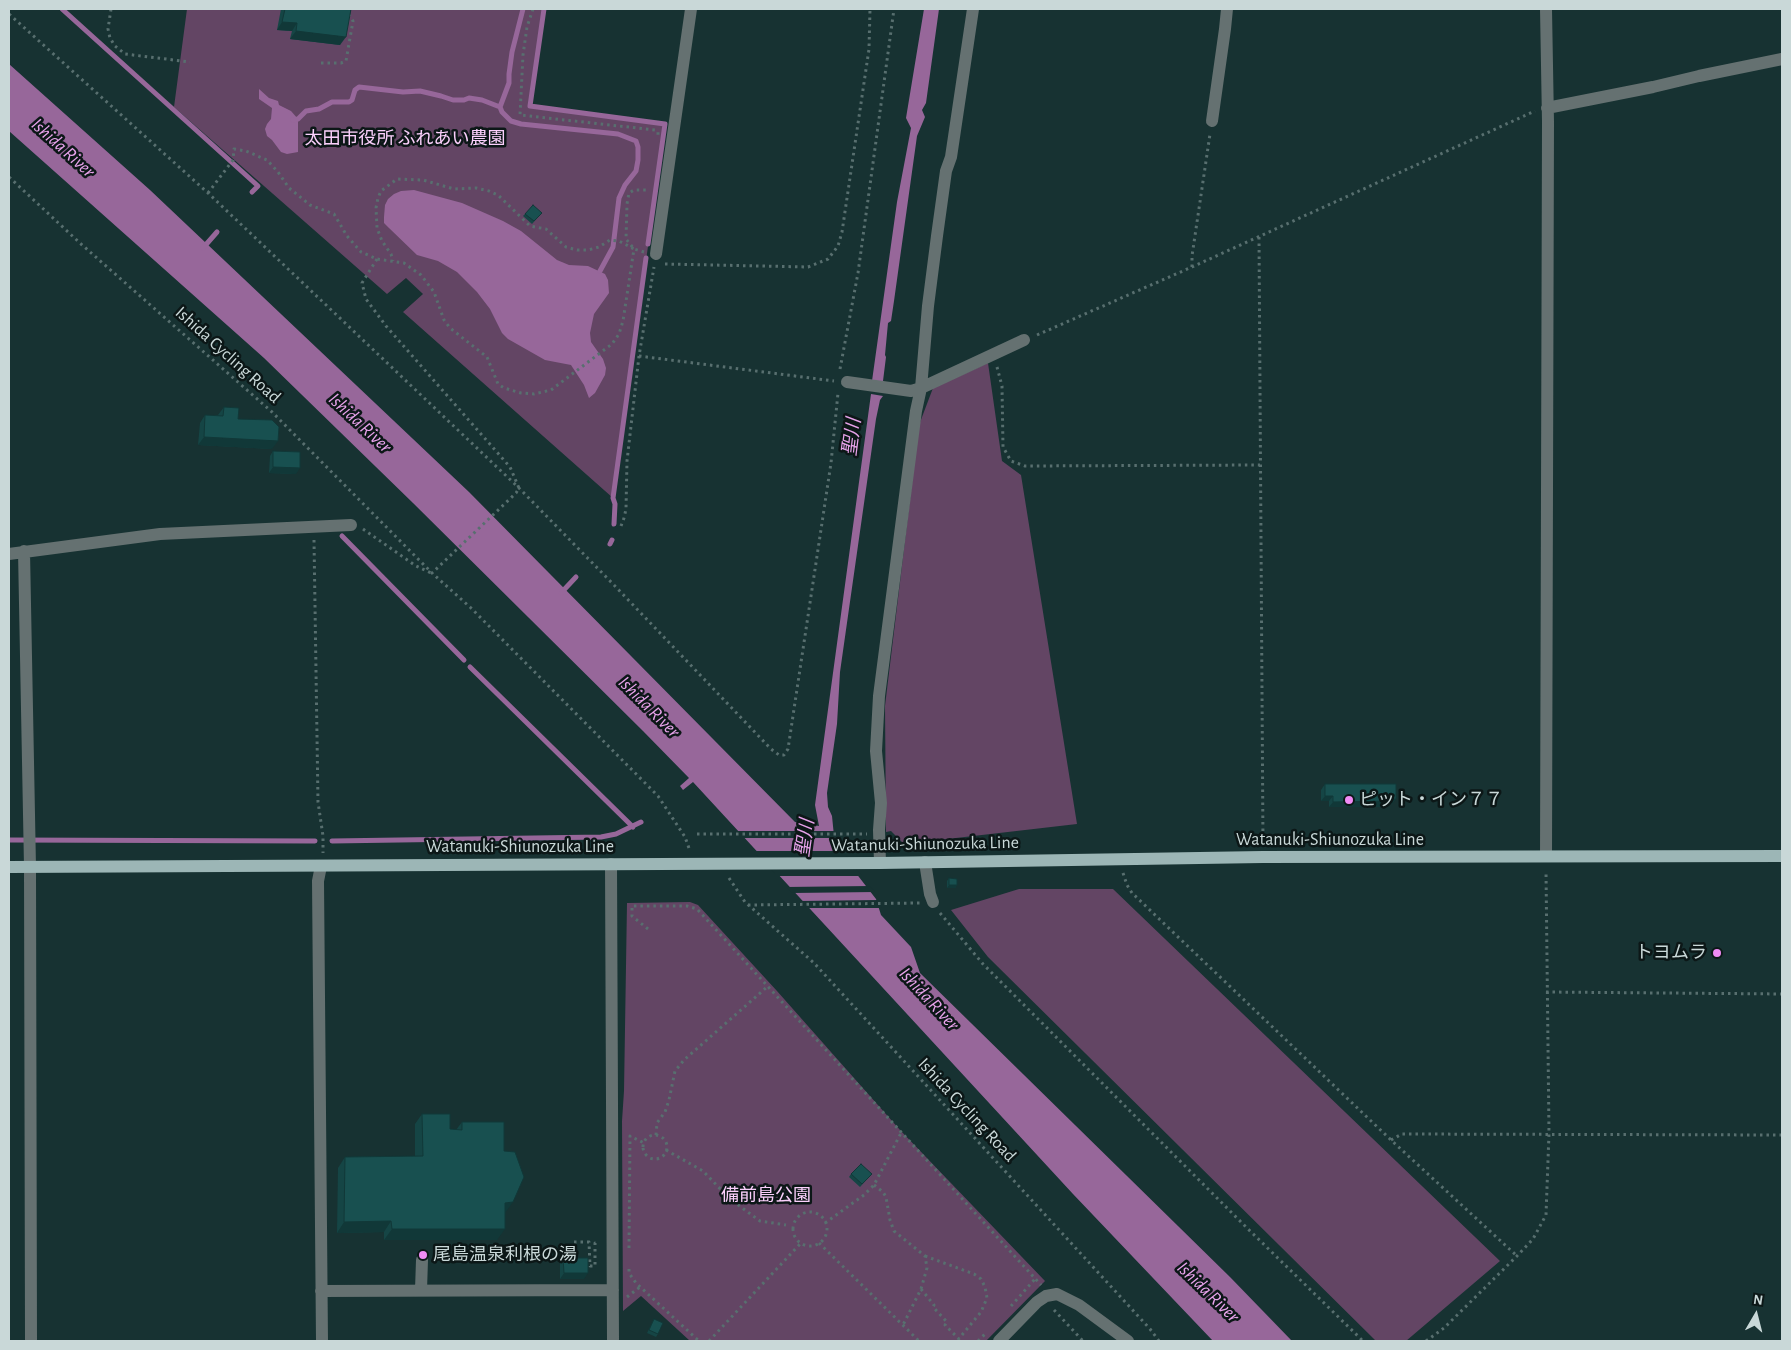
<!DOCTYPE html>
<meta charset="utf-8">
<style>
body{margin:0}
#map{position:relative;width:1791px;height:1350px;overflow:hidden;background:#173232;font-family:"Alegreya Sans",sans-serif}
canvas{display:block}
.frame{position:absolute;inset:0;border:10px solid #c9d8d8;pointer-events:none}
.north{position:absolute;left:1731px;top:1290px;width:50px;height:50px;-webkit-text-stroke:4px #0c1717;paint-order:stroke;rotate:8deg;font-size:14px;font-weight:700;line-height:20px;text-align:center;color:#c9d8d8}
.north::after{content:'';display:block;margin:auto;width:18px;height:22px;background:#c9d8d8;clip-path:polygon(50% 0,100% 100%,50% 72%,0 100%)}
</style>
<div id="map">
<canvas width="1791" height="1350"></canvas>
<div class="frame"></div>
<div class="north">N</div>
</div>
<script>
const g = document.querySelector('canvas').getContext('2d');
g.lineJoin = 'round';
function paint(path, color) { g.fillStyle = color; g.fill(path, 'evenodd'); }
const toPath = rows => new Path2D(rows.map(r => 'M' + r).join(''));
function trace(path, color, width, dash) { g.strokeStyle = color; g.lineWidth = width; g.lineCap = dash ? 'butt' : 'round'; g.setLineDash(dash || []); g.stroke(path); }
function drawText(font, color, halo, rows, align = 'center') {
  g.font = font + ' "Alegreya Sans","Noto Sans JP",sans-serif'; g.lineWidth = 5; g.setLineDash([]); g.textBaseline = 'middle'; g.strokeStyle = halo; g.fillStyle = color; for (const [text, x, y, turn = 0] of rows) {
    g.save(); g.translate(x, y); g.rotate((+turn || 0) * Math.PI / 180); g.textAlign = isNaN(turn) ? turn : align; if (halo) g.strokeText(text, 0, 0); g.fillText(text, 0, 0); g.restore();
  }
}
paint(toPath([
 [187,9,544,9,530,106,665,124,613,498,403,312,423,294,406,278,387,294,174,107],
 [988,363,1002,461,1021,475,1077,824,904,844,891,831,886,832,885,706,919,425,933,388],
 [1019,889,1113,889,1500,1261,1406,1341,1376,1341,988,957,951,910],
 [690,902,698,905,777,991,900,1130,1045,1281,986,1341,690,1341,641,1296,623,1311,622,1121,624,1091,627,903]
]), '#634564');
paint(toPath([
 [924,9,939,9,926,103,922,110,925,117,917,136,894,301,891,321,888,323,885,355,886,357,883,381,872,381,897,202,911,128,906,118],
 [9,64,150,190,469,492,795,822,819,826,815,805,871,394,883,396,880,400,876,419,840,672,837,724,827,793,828,807,832,816,835,846,876,899,881,915,911,947,920,973,1230,1277,1292,1341,1213,1341,1073,1194,693,782,683,790,680,786,689,778,643,731,413,503,264,358,9,131],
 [259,89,269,98,278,101,279,105,291,111,298,119,298,152,287,154,281,152,272,140,267,136,265,129,267,124,271,119,272,108,259,99],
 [414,190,462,203,503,221,521,231,557,260,569,265,588,266,605,274,608,280,609,293,594,314,590,333,591,342,603,359,606,368,605,375,595,393,589,398,584,385,571,365,545,360,508,339,502,333,490,309,477,292,457,272,438,261,417,255,389,228,384,223,384,217,385,205,388,199,394,194,401,191]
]), '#97679a');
paint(toPath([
 [735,831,836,831,837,838,741,838],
 [753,851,842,851,862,876,777,876],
 [870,886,875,892,792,893,786,887],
 [879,900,882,908,806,908,799,901]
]), '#173232');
trace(toPath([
 [62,9,258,186,252,192],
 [523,9,512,52,509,74,509,83,500,107,502,112,511,121,521,124,618,134,636,141,638,147,638,160,636,171,625,185,619,198,613,247,600,271],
 [544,9,530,106,665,124,648,244],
 [293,120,298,119,306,111,319,109,332,102,349,102,352,100,355,90,359,87,403,92,420,91,441,96,453,100,464,100,469,98,482,100,500,107],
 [203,248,217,232],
 [614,524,615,504,613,498,646,258],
 [342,536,464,660],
 [610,544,612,540],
 [561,593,576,577],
 [470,667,633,827],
 [9,840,315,841],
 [332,841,601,837,616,834,641,822]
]), '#97679a', 5);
trace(toPath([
 [111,9,108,29,110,38,115,46,125,54,190,62],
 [533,9,527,27,523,55,520,115,655,130,658,132,658,135],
 [9,14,208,193,519,488,613,584,771,749,779,755,784,755,788,749,831,463,838,393],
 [321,63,341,63,346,61,353,21,345,9],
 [9,177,81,244,272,412,432,573,471,608,658,796,685,837,690,851],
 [208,193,233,160,234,149,246,151,267,160,278,172,289,188,299,196,310,205,334,214,347,236,361,252,377,259,404,263,421,275,434,292,444,320,450,328,487,357,498,384,504,388,521,393,534,394,551,390,612,344,619,334,623,321,634,249,619,241,610,240,599,247,588,250,577,250,566,247,546,229,530,226,498,195,489,191,476,188,454,189,423,180,397,179,381,191,378,198,376,208,377,228,382,241,391,254,393,261],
 [1259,237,1263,844],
 [644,252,634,249,626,239,627,204,629,193,634,190,649,190],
 [377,259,362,283,366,299,386,326,510,467,519,488,516,493,432,573],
 [665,264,808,267,828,259,838,246,842,232,869,49,870,9],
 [1192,267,1192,256,1210,134],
 [1037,335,1192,267,1535,111],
 [639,356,834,381],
 [997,367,1002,386,1003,447,1011,461,1025,466,1260,465],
 [840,369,858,273,894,9],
 [621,526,624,518,626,509,627,461,639,356,654,267],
 [363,529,416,566,431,573],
 [314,540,318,802,323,836,323,853],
 [697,834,867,834],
 [1123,873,1127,885,1132,893,1391,1140,1517,1256],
 [729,878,745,902,814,963,1150,1329,1159,1341],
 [748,905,920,903],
 [940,913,983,964,1246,1227,1363,1341],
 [648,929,632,916,632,906,687,906,697,909,1041,1285],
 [1546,992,1782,994],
 [656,1135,657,1123,665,1112,669,1100,675,1071,684,1060,767,987],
 '643 1147a12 12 0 1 1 24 0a12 12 0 1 1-24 0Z',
 [1391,1140,1402,1134,1782,1135],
 [666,1150,703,1171,730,1199,760,1221,786,1225],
 [874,1185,883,1192,886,1197,890,1220,894,1231,925,1256,927,1268,921,1289,903,1325],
 '793 1229a17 17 0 1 1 34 0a17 17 0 1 1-34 0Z',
 [825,1223,864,1195,874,1185,901,1133],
 [574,1242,589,1242,590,1266,595,1266,595,1243,598,1243],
 [819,1243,919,1341],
 [629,1248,630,1136,644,1143],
 [925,1256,974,1274,981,1279,985,1287,987,1298,981,1312,957,1341],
 [629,1269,629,1273,636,1283,699,1341],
 [921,1289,934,1305,933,1307,947,1322,945,1325,959,1339],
 [627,1297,640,1287],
 [1011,1306,1035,1279],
 [1054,1310,1083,1341],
 [709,1341,801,1243],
 [978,1341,986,1333],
 [1426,1341,1444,1328,1517,1256,1533,1239,1546,1215,1549,1133,1546,871]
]), '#586f6f', 3, [2.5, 4]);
trace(toPath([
 [1546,9,1548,122,1546,856],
 [1547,108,1653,87,1699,76,1782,59],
 [1212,121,1225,29,1227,9],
 [656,254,691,9],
 [847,382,911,391,921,388,1024,340],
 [24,551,30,867,31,1341],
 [9,554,160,534,351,525],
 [925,862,930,894,933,902],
 [880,863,879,830,881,803,876,751,879,696,916,411,921,388,928,306,937,236,946,171,951,157,973,9],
 [611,864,613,1341],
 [321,866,318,881,322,1341],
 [421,1290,422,1260],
 [321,1291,613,1290],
 [999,1341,1037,1302,1046,1296,1057,1294,1079,1305,1128,1341]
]), '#657171', 12);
trace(toPath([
 [9,867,880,863,1263,857,1782,856]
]), '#9cb6b6', 12);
paint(toPath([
 [281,9,351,9,340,45,290,39,292,31,277,30],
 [542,213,532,224,523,216,525,214],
 [224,407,238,419,272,449,198,445,200,423,205,415,218,415],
 [273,451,296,474,269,473,270,456],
 [1325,784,1392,804,1386,804,1385,807,1329,807,1329,801,1321,801,1321,790],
 [949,878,957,885,955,888,947,888,947,881],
 [422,1114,450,1129,456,1130,462,1122,505,1213,497,1240,384,1240,384,1232,337,1233,338,1168,345,1157,415,1156,415,1124],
 [851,1174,872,1174,860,1187,849,1177],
 [563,1258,584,1279,560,1279,560,1263],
 [654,1319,658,1334,656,1337,647,1333]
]), '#154545');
paint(toPath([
 [282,22,297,23,292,31,277,30],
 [296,31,346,37,340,45,290,39],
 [204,437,278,441,272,449,198,445],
 [273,467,300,468,296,474,269,473],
 [1325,796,1333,796,1329,801,1321,801],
 [1388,799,1396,799,1392,804,1386,804,1385,807,1329,807,1333,802],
 [949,885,957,885,955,888,947,888],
 [513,1202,505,1213,497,1213,505,1203],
 [391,1221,384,1232,337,1233,344,1222],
 [392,1229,505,1229,497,1240,384,1240],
 [564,1273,588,1273,584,1279,560,1279]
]), '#113838');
const building = toPath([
 [285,9,351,9,346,37,296,31,297,23,282,22,285,9],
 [533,205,542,213,534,221,525,214,533,205],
 [224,407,239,408,238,419,272,420,279,427,278,441,204,437,205,415,223,416,224,407],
 [273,451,300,452,300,468,273,467,273,451],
 [1325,784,1396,784,1396,799,1388,799,1388,801,1333,802,1333,796,1325,796,1325,784],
 [949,878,957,879,957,885,949,885,949,878],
 [422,1114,450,1114,450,1129,462,1130,462,1122,504,1122,504,1151,515,1152,524,1177,513,1202,505,1203,505,1229,392,1229,391,1221,344,1222,345,1157,423,1156,422,1114],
 [861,1164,872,1174,862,1184,851,1174,861,1164],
 [563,1258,588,1258,588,1273,564,1273,563,1258],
 [654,1319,663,1323,658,1334,649,1330,654,1319]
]);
paint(building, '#185050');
trace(building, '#113838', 1);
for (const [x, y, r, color] of [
 [1349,800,5,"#f08bf5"],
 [1717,953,5,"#f08bf5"],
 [423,1255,5,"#f08bf5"]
]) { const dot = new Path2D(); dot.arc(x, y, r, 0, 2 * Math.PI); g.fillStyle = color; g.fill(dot); trace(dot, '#0c1717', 2); }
drawText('18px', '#fbd0fc', '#0c1717', [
 ["太田市役所 ふれあい農園",405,139],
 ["備前島公園",766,1196]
]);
drawText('18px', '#c9d8d8', '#0c1717', [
 ["Ishida Cycling Road",228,355,42],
 ["Watanuki-Shiunozuka Line",1330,840],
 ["Watanuki-Shiunozuka Line",925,844,-1],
 ["Watanuki-Shiunozuka Line",520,847],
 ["Ishida Cycling Road",967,1110,47]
]);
drawText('18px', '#c9d8d8', '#0c1717', [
 ["ピット・イン７７",1359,800],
 ["トヨムラ",1707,953,"right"],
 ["尾島温泉利根の湯",433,1255]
], 'left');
drawText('italic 19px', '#e7a2ea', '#0c1717', [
 ["Ishida River",63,148,42],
 ["Ishida River",360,423,43],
 ["聖川",852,437,-83],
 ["Ishida River",649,707,45],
 ["聖川",805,838,-82],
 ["Ishida River",929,999,47],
 ["Ishida River",1208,1292,44]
]);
</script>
